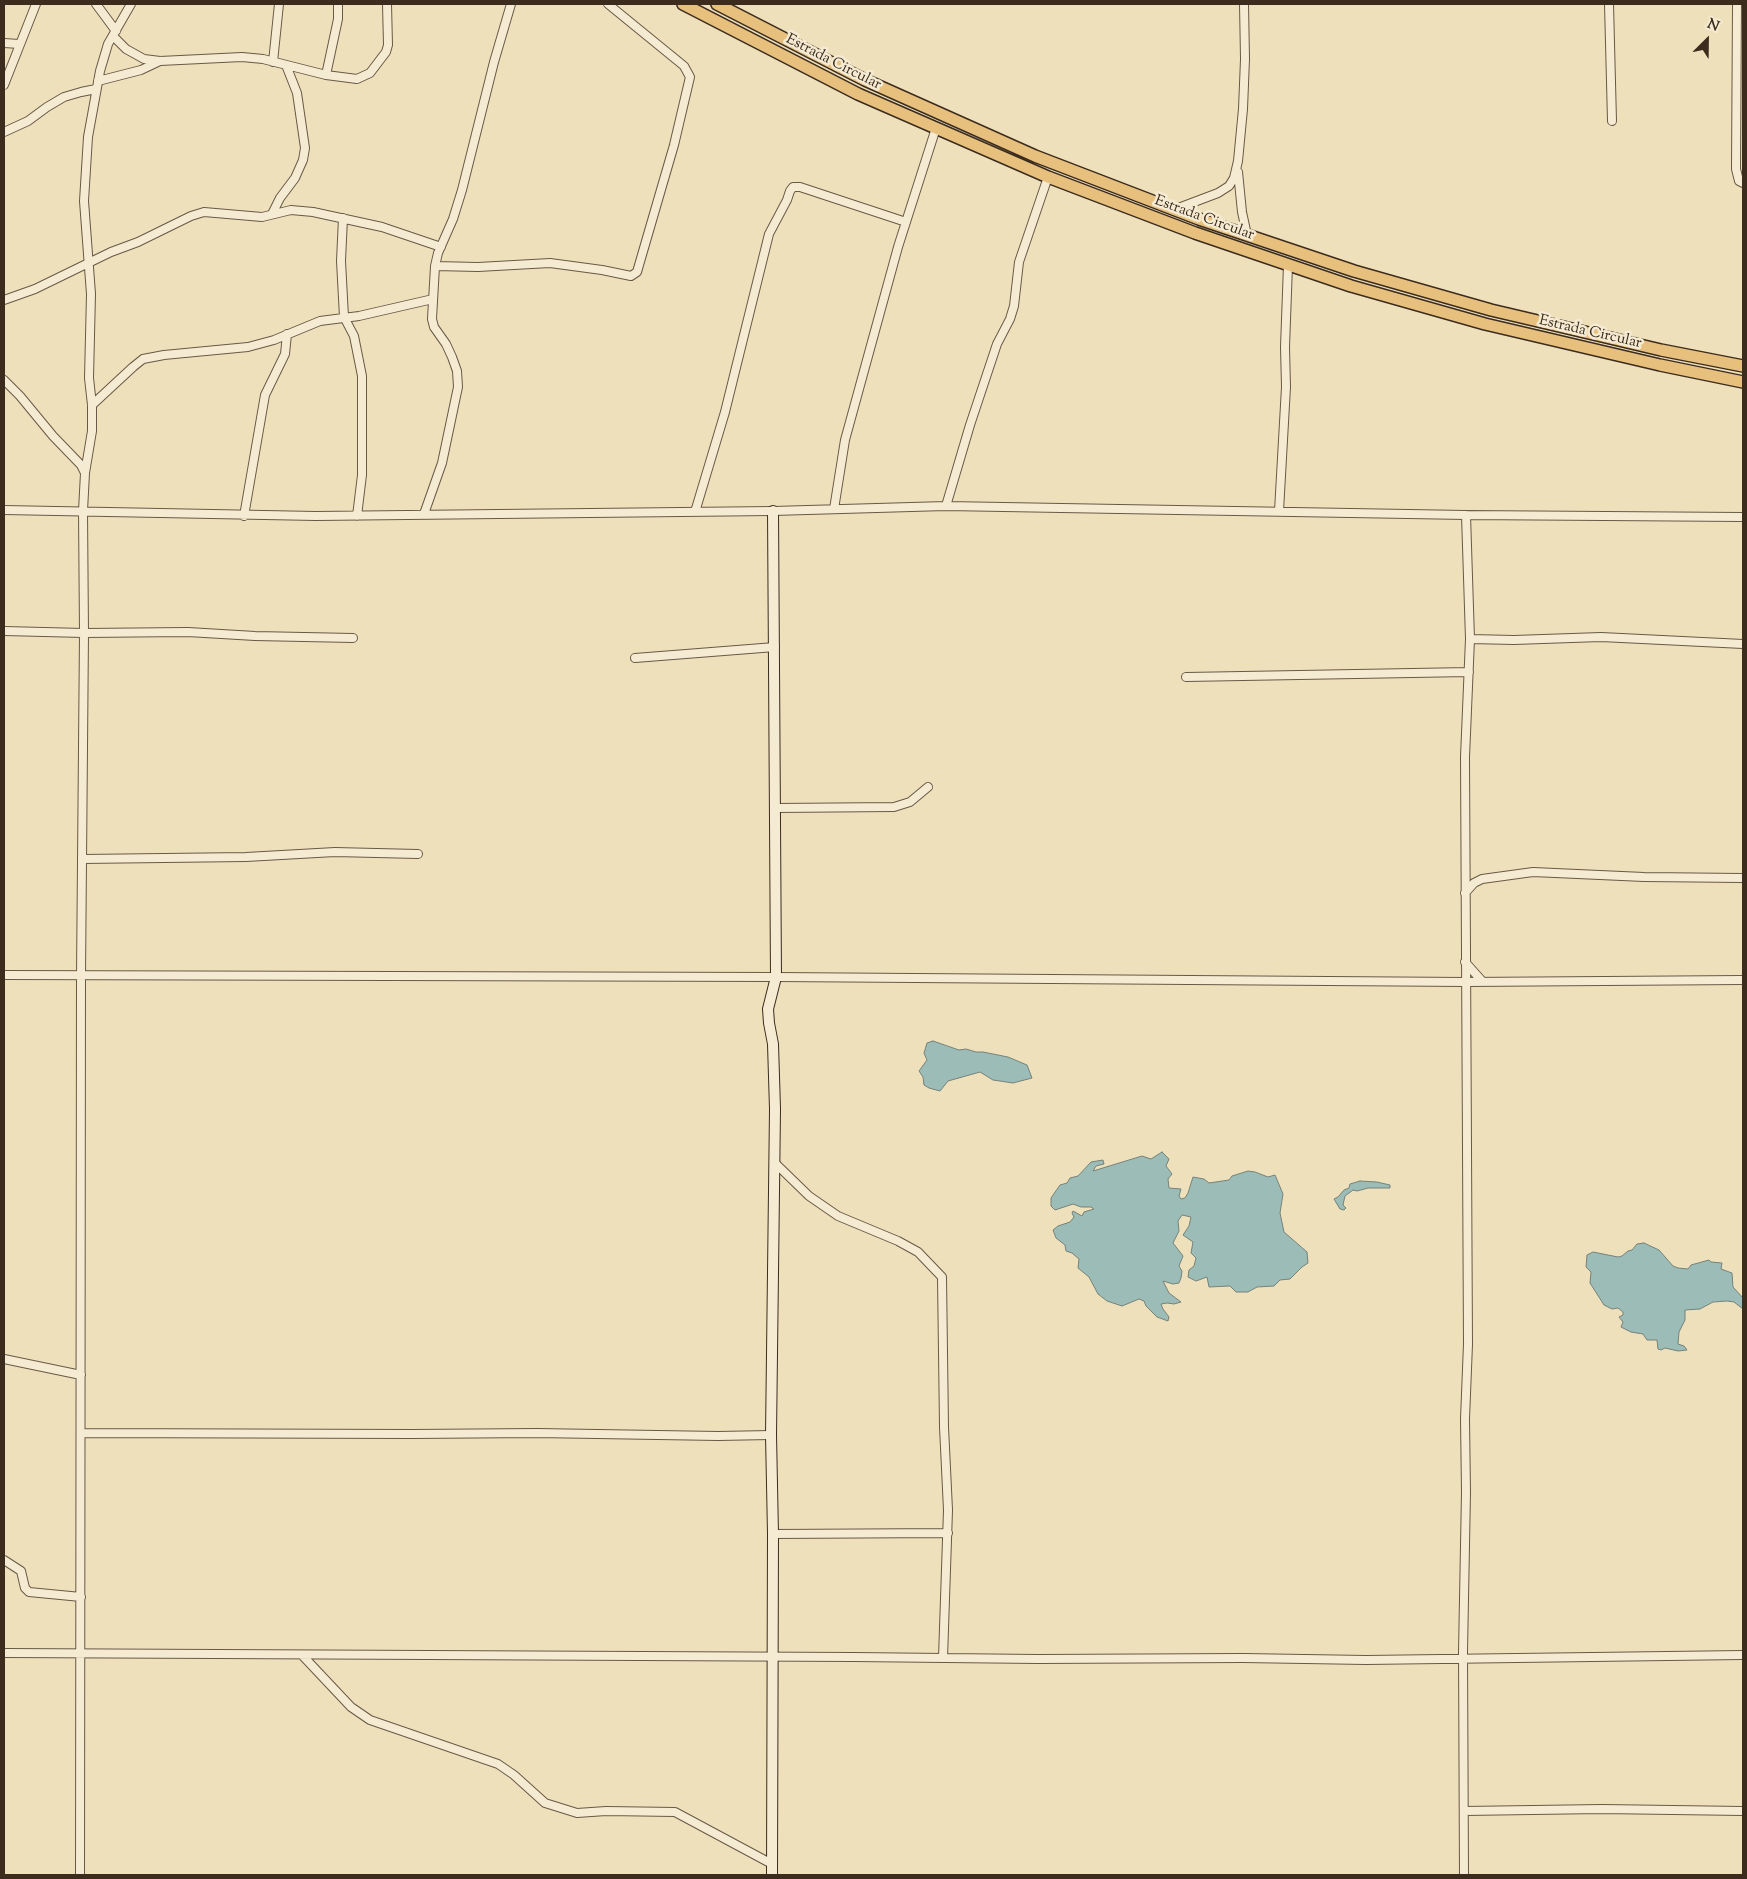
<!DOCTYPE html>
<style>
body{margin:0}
#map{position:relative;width:1747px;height:1879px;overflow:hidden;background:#efe0bc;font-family:"Sorts Mill Goudy",serif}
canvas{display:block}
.frame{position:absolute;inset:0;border:5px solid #3b2c1e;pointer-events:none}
.north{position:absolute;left:1682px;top:15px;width:50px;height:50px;-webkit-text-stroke:4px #f5ebd3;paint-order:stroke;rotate:23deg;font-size:14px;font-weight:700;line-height:20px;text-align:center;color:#3b2c1e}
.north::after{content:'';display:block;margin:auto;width:18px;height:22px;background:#3b2c1e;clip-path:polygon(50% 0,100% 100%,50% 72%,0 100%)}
</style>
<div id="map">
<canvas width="1747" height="1879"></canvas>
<div class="frame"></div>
<div class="north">N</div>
</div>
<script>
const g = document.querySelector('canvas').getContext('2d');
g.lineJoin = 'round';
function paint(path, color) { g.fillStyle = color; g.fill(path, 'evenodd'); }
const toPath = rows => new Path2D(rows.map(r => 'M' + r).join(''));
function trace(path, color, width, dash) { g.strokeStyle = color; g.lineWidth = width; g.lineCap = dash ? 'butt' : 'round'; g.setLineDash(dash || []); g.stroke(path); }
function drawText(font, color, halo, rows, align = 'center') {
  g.font = font + ' "Sorts Mill Goudy",serif'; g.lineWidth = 5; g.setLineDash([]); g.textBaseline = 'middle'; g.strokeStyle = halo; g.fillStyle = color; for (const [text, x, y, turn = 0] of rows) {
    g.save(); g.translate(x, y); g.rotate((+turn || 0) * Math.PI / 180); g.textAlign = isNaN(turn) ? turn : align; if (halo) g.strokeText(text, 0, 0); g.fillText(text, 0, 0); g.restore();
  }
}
const water = toPath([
 [933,1041,959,1050,966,1049,976,1052,983,1052,1008,1057,1027,1065,1032,1078,1013,1083,993,1080,980,1072,948,1081,940,1091,929,1088,924,1085,923,1077,919,1071,927,1060,924,1053,927,1043,933,1041],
 [1162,1152,1169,1159,1166,1166,1172,1174,1168,1179,1169,1188,1181,1189,1179,1196,1181,1199,1185,1198,1188,1193,1193,1177,1204,1179,1209,1183,1229,1180,1232,1176,1248,1171,1255,1172,1268,1177,1275,1175,1283,1194,1280,1213,1284,1232,1307,1252,1308,1263,1302,1267,1290,1279,1280,1280,1274,1286,1257,1287,1248,1292,1236,1292,1230,1286,1209,1287,1207,1277,1196,1281,1188,1277,1189,1270,1194,1266,1196,1258,1191,1253,1193,1242,1183,1235,1189,1226,1191,1217,1182,1215,1178,1221,1179,1231,1173,1243,1183,1256,1179,1266,1182,1271,1181,1278,1179,1283,1173,1284,1163,1281,1169,1293,1181,1302,1174,1304,1167,1303,1161,1304,1163,1309,1169,1317,1168,1321,1157,1317,1146,1306,1144,1301,1139,1299,1122,1306,1107,1301,1098,1294,1089,1277,1078,1268,1079,1259,1072,1253,1066,1251,1065,1245,1056,1238,1053,1230,1058,1226,1070,1222,1074,1217,1072,1213,1073,1211,1082,1216,1084,1212,1094,1209,1091,1207,1081,1207,1073,1204,1055,1210,1051,1206,1051,1198,1060,1185,1067,1183,1070,1178,1078,1176,1091,1162,1103,1160,1104,1164,1096,1166,1093,1171,1142,1156,1151,1159,1162,1152],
 [1360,1181,1377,1182,1390,1185,1390,1188,1368,1188,1357,1191,1353,1190,1345,1196,1343,1205,1346,1208,1344,1210,1340,1209,1334,1199,1338,1197,1344,1190,1349,1188,1350,1184,1360,1181],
 [1644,1243,1659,1250,1673,1266,1678,1268,1688,1269,1691,1265,1709,1260,1711,1262,1722,1263,1721,1269,1732,1273,1733,1287,1743,1298,1743,1309,1734,1302,1727,1301,1713,1302,1700,1309,1685,1310,1685,1320,1679,1332,1678,1344,1684,1346,1687,1350,1678,1351,1665,1348,1661,1350,1658,1349,1657,1340,1647,1340,1643,1334,1631,1332,1621,1327,1623,1322,1619,1317,1623,1315,1623,1312,1618,1308,1612,1309,1604,1305,1590,1283,1591,1272,1586,1267,1587,1255,1593,1252,1618,1257,1622,1256,1628,1251,1632,1250,1637,1244,1644,1243]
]);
paint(water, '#9bbcb7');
trace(water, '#75827a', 1);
const street = toPath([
 [96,4,116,31],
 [1609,4,1612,121],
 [1737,4,1736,169,1739,181,1743,183],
 [113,36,126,49,144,59,160,61,242,57,263,59,326,75,357,79,370,73,386,52,388,45,387,4],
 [4,43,19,44],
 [273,62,279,4],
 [326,75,338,19,338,4],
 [98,81,141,70,160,61],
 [4,85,36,4],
 [4,132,28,121,47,107,64,97,81,92,96,89],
 [1238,172,1242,212,1247,235],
 [1173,210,1218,193,1229,186,1234,178,1238,161,1243,109,1245,59,1244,4],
 [272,214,280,198,295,178,303,160,305,148,297,93,286,65],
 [343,218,341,261,344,317,354,336,362,376,362,475,357,516],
 [435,266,478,267,550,263,602,270,631,276,637,272,674,145,690,77,684,66,608,4],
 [4,300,35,289,111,252,138,242,191,216,204,212,262,217,291,210,313,212,382,227,441,247],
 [4,380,20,396,53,436,81,465,85,473,83,511,84,633,81,976,80,1875],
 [92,405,133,367,143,359,164,355,248,347,274,340,320,321,359,316,433,299],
 [85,473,92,431,92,405,89,378,91,294,84,201,88,137,100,71,108,44,131,4],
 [946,506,970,425,997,344,1010,319,1014,306,1019,262,1048,177],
 [834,509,845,440,898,247,936,128],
 [4,510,316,516,773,511,946,506,1466,515,1743,517],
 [1279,511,1286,387,1285,347,1288,265],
 [695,512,725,412,769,234,787,200,790,191,793,187,800,187,906,222],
 [424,514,442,463,458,387,457,371,452,357,446,344,434,327,432,319,435,266,438,253,453,219,462,190,494,62,511,4],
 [244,516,265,395,285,354,287,334],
 [4,631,84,633,188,632,255,636,353,638],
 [1470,639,1514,640,1601,637,1743,644],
 [635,658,775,647],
 [1186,677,1469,672],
 [776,808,894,807,910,802,928,787],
 [82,859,246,857,335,852,418,854],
 [1465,893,1474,883,1482,879,1533,872,1644,877,1743,878],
 [1465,962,1482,981],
 [4,975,776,977,1466,982,1743,980],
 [774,1162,809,1196,838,1216,898,1241,918,1252,942,1277,944,1427,948,1510,943,1658],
 [4,1359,81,1375],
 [81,1433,412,1434,537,1433,718,1436,771,1435],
 [773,1534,948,1533],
 [4,1560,21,1571,25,1588,29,1592,81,1597],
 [4,1653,853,1657,1038,1659,1243,1658,1366,1660,1743,1655],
 [302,1655,351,1707,370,1720,498,1764,514,1775,545,1803,577,1813,606,1811,675,1812,772,1864],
 [1464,1811,1602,1809,1743,1811],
 [1464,1875,1463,1652,1466,1492,1465,1419,1468,1344,1465,757,1470,639,1466,515]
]);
const secondary = toPath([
 [772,1875,773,1534,771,1435,775,1109,773,1044,769,1023,768,1009,776,977,773,511]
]);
const primary = toPath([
 [683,4,858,94,1048,177,1195,233,1351,286,1485,324,1660,365,1743,382],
 [717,4,865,80,1035,156,1199,219,1354,271,1491,310,1661,350,1743,366]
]);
trace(street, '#685946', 10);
trace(secondary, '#3b2c1e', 12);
trace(primary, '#3b2c1e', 14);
trace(street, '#f5ebd3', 8);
trace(secondary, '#f5ebd3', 10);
trace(primary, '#e8c07e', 11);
drawText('15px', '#3b2c1e', '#f5ebd3', [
 ["Estrada Circular",833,63,27],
 ["Estrada Circular",1204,219,20],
 ["Estrada Circular",1590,333,13]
]);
</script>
